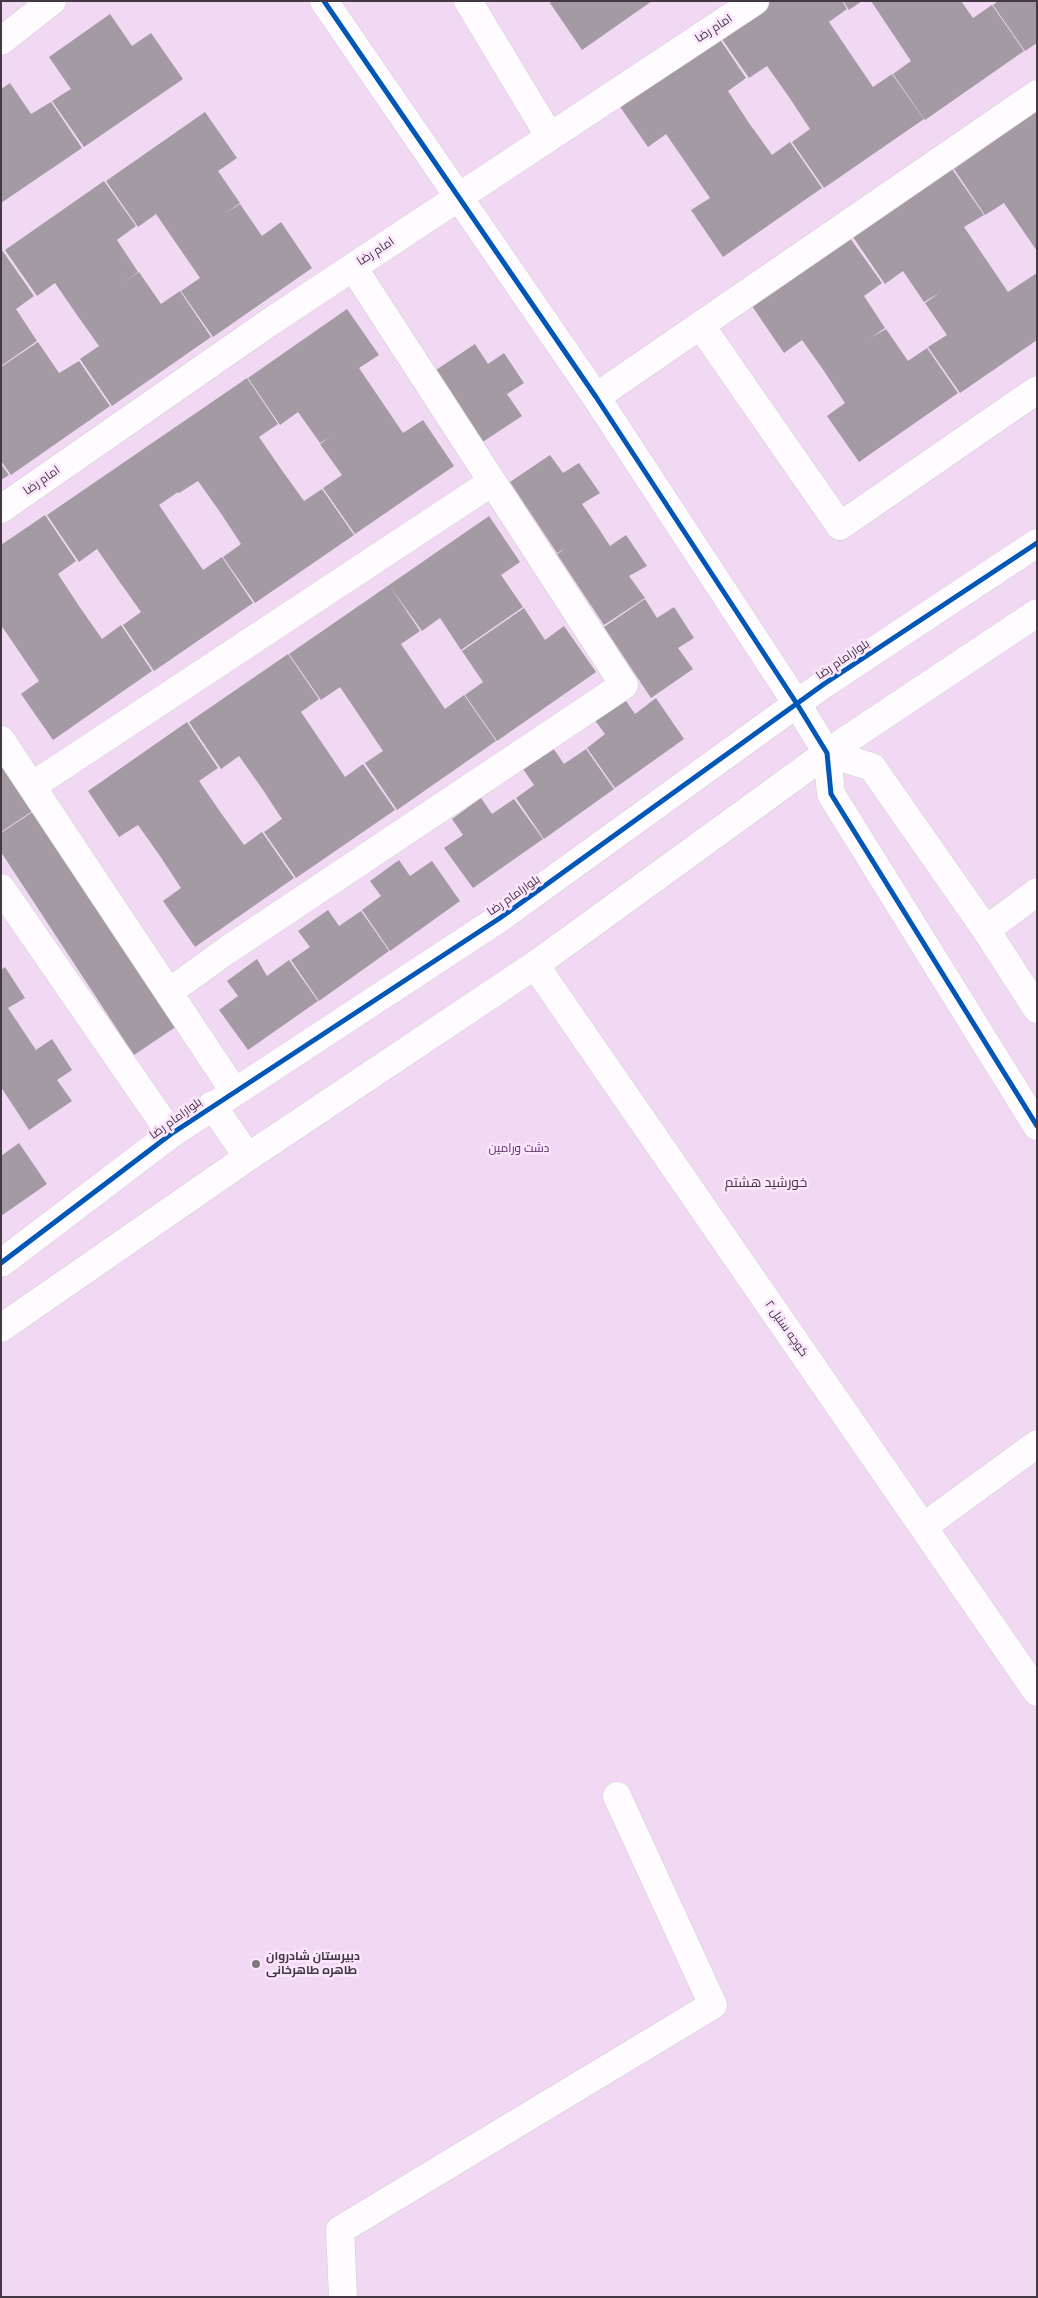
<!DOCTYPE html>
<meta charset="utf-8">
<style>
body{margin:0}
#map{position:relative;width:1038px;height:2298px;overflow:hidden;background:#f7ebf8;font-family:"Roboto Condensed",sans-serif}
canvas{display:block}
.frame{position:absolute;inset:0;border:2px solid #433844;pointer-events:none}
</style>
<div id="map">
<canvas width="1038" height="2298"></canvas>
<div class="frame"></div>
</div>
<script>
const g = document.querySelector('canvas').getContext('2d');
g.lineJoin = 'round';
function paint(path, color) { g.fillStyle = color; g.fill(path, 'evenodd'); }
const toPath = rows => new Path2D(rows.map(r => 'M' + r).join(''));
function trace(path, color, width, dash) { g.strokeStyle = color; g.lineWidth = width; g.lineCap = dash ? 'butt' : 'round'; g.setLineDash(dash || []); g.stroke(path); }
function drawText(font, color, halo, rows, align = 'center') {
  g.font = font + ' "Roboto Condensed",Cairo,sans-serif'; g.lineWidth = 5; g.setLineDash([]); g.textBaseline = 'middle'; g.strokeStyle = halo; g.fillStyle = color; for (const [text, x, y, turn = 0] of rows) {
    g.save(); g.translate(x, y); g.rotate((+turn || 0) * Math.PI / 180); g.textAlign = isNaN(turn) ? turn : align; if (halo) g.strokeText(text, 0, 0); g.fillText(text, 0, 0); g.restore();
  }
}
paint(toPath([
 [1,1,1037,1,1037,2297,1,2297]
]), '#f1d9f4');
paint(toPath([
 [552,1,652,1,582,50,550,3],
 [761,1,842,1,847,9,829,22,873,87,892,74,924,119,824,188,792,142,810,129,789,97,767,66,749,78,717,32],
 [843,1,862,1,849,10],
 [871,1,961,1,973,18,992,5,1024,51,925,120,893,74,911,61],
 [998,1,1037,1,1037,43,1025,51,993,5],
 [110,14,132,46,151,33,183,79,84,147,52,101,71,89,49,57],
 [715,32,746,78,728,91,749,123,772,155,790,142,822,188,723,257,691,210,710,198,688,166,703,156,688,166,666,134,648,147,616,101],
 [10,83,31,114,51,102,82,148,1,203,1,89],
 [1037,111,1037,251,1004,203,985,215,954,169],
 [205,112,237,158,218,171,240,203,224,214,240,204,262,236,281,222,312,268,213,337,181,291,200,278,156,214,138,227,106,181],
 [952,169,984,215,964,227,1008,292,1037,273,1037,340,960,393,928,347,947,335,925,303,941,292,924,302,903,271,885,284,853,237],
 [104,181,136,226,117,240,138,272,124,282,139,272,161,304,180,291,211,337,112,406,80,359,99,346,77,315,55,283,37,296,5,250],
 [850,238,882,283,864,296,885,328,870,338,886,329,908,361,927,348,958,393,859,462,827,416,845,403,824,371,802,340,784,353,752,306],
 [2,250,34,296,16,309,37,341,1,366],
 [347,309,379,355,359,368,403,433,423,420,454,466,355,534,323,488,342,475,320,444,330,437,320,443,298,412,280,425,248,378],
 [38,342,59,373,79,361,110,406,11,475,1,461,1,367],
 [475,344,488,364,504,353,524,383,507,394,522,416,481,443,433,372],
 [247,378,278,424,259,437,281,469,304,501,322,489,354,535,255,603,223,557,241,544,220,512,198,481,179,493,178,492,159,505,203,570,222,557,253,603,154,671,123,625,141,612,119,581,97,549,79,562,47,515],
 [550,455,563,473,579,463,600,493,582,504,597,526,610,546,626,535,647,566,629,576,645,598,604,625,557,554,565,549,557,553,510,482],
 [1,464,9,475,1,480],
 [45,515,76,561,58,574,79,606,102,639,121,625,152,671,53,740,21,694,39,681,1,625,1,545],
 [489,516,520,562,501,575,523,607,461,650,440,618,422,631,389,585],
 [389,585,420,631,401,644,445,709,464,695,496,741,397,810,365,763,383,751,340,687,321,700,289,654],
 [645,599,657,618,674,607,694,638,678,648,693,669,651,698,604,627],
 [524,608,545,640,564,626,596,672,497,741,465,695,483,682,462,651],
 [288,654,319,699,301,712,345,777,363,764,395,810,296,878,264,832,282,819,261,787,239,756,221,769,189,722],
 [624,698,635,714,656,698,684,739,615,788,587,748,605,734,594,719],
 [187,722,218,768,199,781,221,813,244,845,262,832,294,878,195,947,163,901,181,888,160,856,138,825,119,837,88,791],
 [553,748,564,764,586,749,614,789,544,839,516,798,534,785,523,769],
 [1,757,34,810,1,832],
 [481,798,492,814,514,799,543,839,473,888,444,848,463,835,452,819],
 [34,811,177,1026,134,1055,1,852,1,833],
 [399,860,410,876,432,861,460,901,390,951,362,910,381,896,370,881],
 [328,910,339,926,361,911,389,951,319,1001,291,960,310,947,298,931],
 [257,959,267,976,289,960,318,1001,248,1050,219,1010,238,996,227,981],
 [5,967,25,998,8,1008,36,1050,52,1039,72,1070,57,1080,72,1101,29,1130,1,1087,1,970],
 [19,1143,47,1184,1,1216,1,1156]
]), '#a39aa4');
const minor = toPath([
 [324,1,596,397,797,704,827,753,831,794,1037,1126],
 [468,1,550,137],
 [1,41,52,1],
 [701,326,840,526,1037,390],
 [596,397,1037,94],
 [1,509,270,322,755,1],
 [1,740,234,1091],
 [827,753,872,767,986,930,1037,1009],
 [32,786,492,482],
 [1,888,171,1134],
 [986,930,1037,892],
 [535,965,1037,1692],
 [169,992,226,951,624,685,353,267],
 [212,1105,248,1157],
 [1,1263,171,1134,500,918,824,684,1037,543],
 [1,1328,248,1157,535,965,827,753,1037,613],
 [923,1527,1037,1444],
 [343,2297,340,2230,713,2005,617,1796]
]);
trace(minor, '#d4c9d5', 29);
trace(minor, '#fefcfe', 28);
trace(toPath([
 [324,1,596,397,797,704,827,753,831,794,1037,1126],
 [1,1263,171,1134,500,918,824,684,1037,543]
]), '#0057b8', 5);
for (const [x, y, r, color] of [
 [256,1964,5,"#827783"]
]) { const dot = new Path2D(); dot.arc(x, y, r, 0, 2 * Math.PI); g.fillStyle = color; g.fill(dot); trace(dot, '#fbe6fd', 2); }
drawText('12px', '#433844', '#fbe6fd', [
 ["امام رضا",714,29,-33],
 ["امام رضا",376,252,-33],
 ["امام رضا",42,481,-35],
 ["بلوارامام رضا",843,660,-34],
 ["بلوارامام رضا",514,896,-35],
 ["بلوارامام رضا",176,1119,-36],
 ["کوچه سنبل ۲",786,1329,55]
]);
drawText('12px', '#5c2864', '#fbe6fd', [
 ["دشت ورامین",519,1149]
]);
drawText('bold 12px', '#433844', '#fbe6fd', [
 ["دبیرستان شادروان",266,1957],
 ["طاهره طاهرخانی",266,1971]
], 'left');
drawText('14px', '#433844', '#fbe6fd', [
 ["خورشید هشتم",766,1183]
]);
</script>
